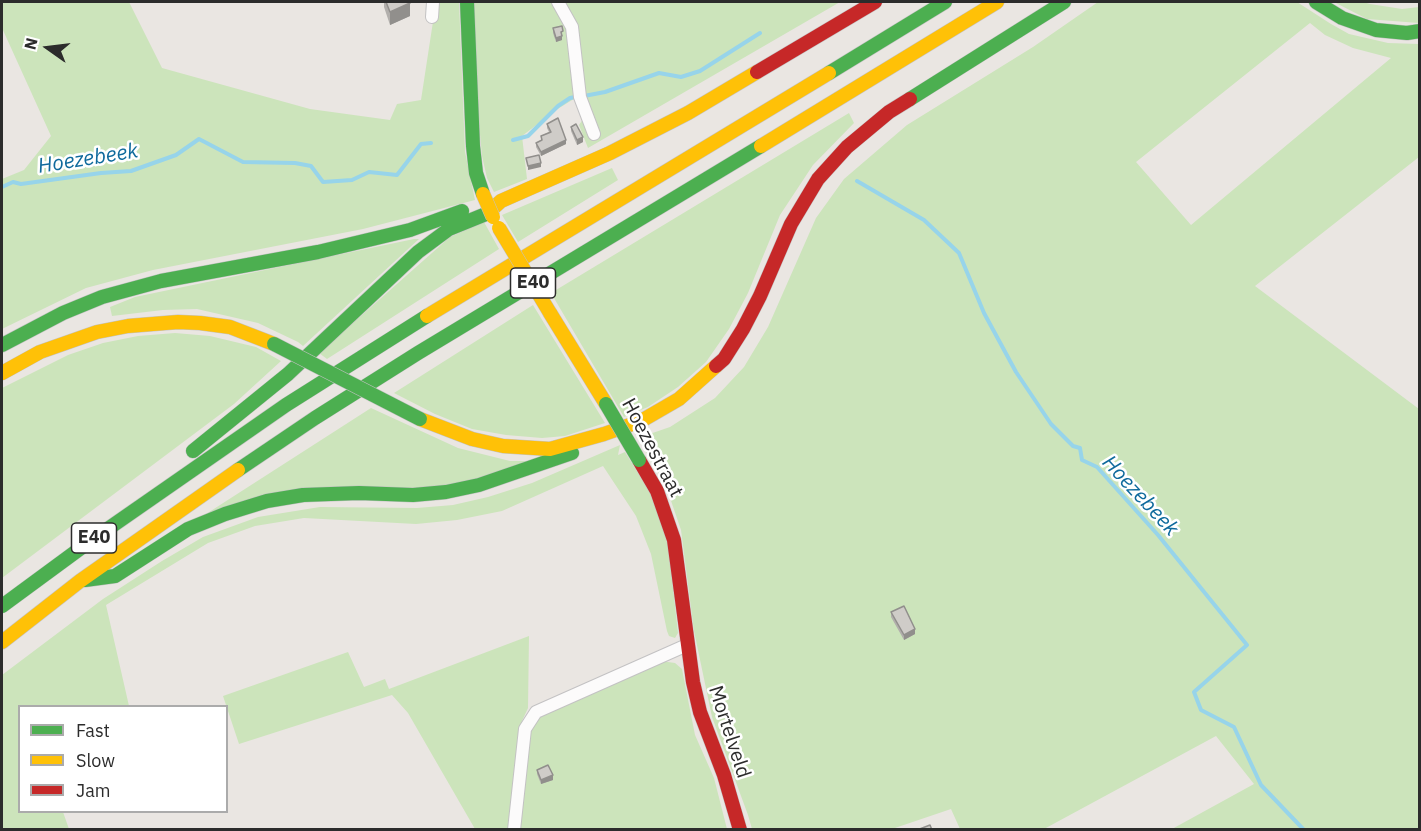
<!DOCTYPE html>
<style>
body{margin:0}
#map{position:relative;width:1421px;height:831px;overflow:hidden;background:#eae6e2;font-family:"IBM Plex Sans",sans-serif}
canvas{display:block}
.frame{position:absolute;inset:0;border:3px solid #2c2c2c;pointer-events:none}
.legend{position:absolute;left:18px;top:705px;width:210px;height:108px;box-sizing:border-box;background:#fff;border:2px solid #ababab;margin:0;padding:8px 10px;list-style:none;font-size:18px;color:#2c2c2c}
.legend li{display:flex;align-items:center;gap:12px;height:30px}
.legend b{width:30px;border:2px solid #ababab}
.north{position:absolute;left:18px;top:18px;width:60px;height:60px;-webkit-text-stroke:4px #fff;paint-order:stroke;rotate:284deg;font-size:16px;font-weight:700;line-height:24px;text-align:center;color:#2c2c2c}
.north::after{content:'';display:block;margin:auto;width:21px;height:27px;background:#2c2c2c;clip-path:polygon(50% 0,100% 100%,50% 72%,0 100%)}
</style>
<div id="map">
<canvas width="1421" height="831"></canvas>
<div class="frame"></div>
<ul class="legend">
<li><b style="height:8px;background:#4caf50"></b>Fast</li>
<li><b style="height:8px;background:#ffc107"></b>Slow</li>
<li><b style="height:8px;background:#c62828"></b>Jam</li>
</ul>
<div class="north">N</div>
</div>
<script>
const g = document.querySelector('canvas').getContext('2d');
g.lineJoin = 'round';
function paint(path, color) { g.fillStyle = color; g.fill(path, 'evenodd'); }
const toPath = rows => new Path2D(rows.map(r => 'M' + r).join(''));
function trace(path, color, width, dash) { g.strokeStyle = color; g.lineWidth = width; g.lineCap = dash ? 'butt' : 'round'; g.setLineDash(dash || []); g.stroke(path); }
function drawText(font, color, halo, rows, align = 'center') {
  g.font = font + ' "IBM Plex Sans",sans-serif'; g.lineWidth = 5; g.setLineDash([]); g.textBaseline = 'middle'; g.strokeStyle = halo; g.fillStyle = color; for (const [text, x, y, turn = 0] of rows) {
    g.save(); g.translate(x, y); g.rotate((+turn || 0) * Math.PI / 180); g.textAlign = isNaN(turn) ? turn : align; if (halo) g.strokeText(text, 0, 0); g.fillText(text, 0, 0); g.restore();
  }
}
paint(toPath([
 [2,2,129,2,162,68,310,109,390,120,397,104,421,100,436,2,459,2,465,152,475,200,363,229,153,270,86,288,2,329,2,179,24,170,51,136,2,28],
 [472,2,554,2,568,27,577,97,556,110,522,136,527,179,494,192,487,178,482,156,477,101],
 [564,2,840,2,588,148,579,125,588,112],
 [1098,2,1297,2,1331,24,1349,34,1388,43,1419,44,1419,157,1255,286,1419,409,1419,829,1172,829,1254,784,1216,736,1044,829,960,829,951,809,892,829,752,829,748,815,712,717,694,631,681,530,667,489,638,438,670,427,715,398,744,367,768,327,816,218,844,179,907,125,1033,47],
 [1310,23,1325,35,1353,48,1391,58,1191,225,1136,162],
 [1334,2,1363,2,1370,4,1402,9,1419,7,1419,23,1367,19],
 [849,113,854,123,813,165,780,215,748,293,729,329,706,362,678,387,648,407,624,417,551,293],
 [612,168,618,180,518,242,502,215],
 [484,222,499,249,327,359,319,353,450,237],
 [414,239,419,239,303,346,298,342,258,323,197,309,163,310,112,316,110,307,135,297],
 [533,305,605,423,565,436,542,438,506,435,472,429,435,414,394,393],
 [175,333,210,336,256,347,281,361,234,404,2,578,2,388,68,355,103,343,138,336],
 [371,408,458,448,510,461,531,461,471,482,206,514],
 [620,445,618,455,625,452,651,494,663,524,669,552,678,633,675,638,669,636,667,631,651,554,636,516,603,466,502,511,457,520,416,524,304,518,255,526,208,543,106,605,129,706,20,706,20,812,63,812,69,829,2,829,2,675,103,599,162,561,203,537,258,517,320,507,417,508,453,505,488,497,532,483],
 [529,636,528,708,522,721,508,829,475,829,408,713,392,695,239,744,223,696,348,652,364,687,385,679,389,689],
 [661,661,675,663,682,669,695,735,714,778,727,829,518,830,529,732,537,719,543,715]
]), '#cce4bb');
trace(toPath([
 [584,96,605,92,659,73,681,77,700,71,760,33],
 [513,140,528,136,558,106,570,98,575,97],
 [857,181,924,220,959,253,984,313,1016,372,1051,424,1073,446,1080,448,1082,460,1097,467,1158,535,1247,645,1194,692,1201,710,1234,727,1261,785,1304,830],
 [2,187,13,182,21,184,101,173,131,171,176,155,199,139,243,162,295,163,311,166,323,182,352,180,369,172,397,175,421,144,431,143]
]), '#97d4ea', 4);
const street = toPath([
 [558,2,572,27,580,97,594,134],
 [432,17,433,2],
 [514,830,525,729,536,712,687,645]
]);
const fast = toPath([
 [467,2,473,146,476,173,483,194],
 [1316,2,1342,18,1376,30,1407,33,1420,31],
 [829,73,945,2],
 [910,99,1064,2],
 [2,345,63,313,102,297,161,281,318,252,410,230,462,211],
 [193,451,288,374,418,252,449,229,486,214,491,210],
 [238,470,315,418,418,353,761,146],
 [85,580,115,576,188,529,225,514,267,501,303,495,359,493,413,495,446,492,479,485,572,453],
 [2,606,89,542,286,405,427,316]
]);
const slow = toPath([
 [761,146,997,2],
 [491,210,501,201,610,153,688,113,757,72],
 [550,313,606,404],
 [427,316,829,73],
 [2,373,40,352,97,332,128,326,178,322,200,323,230,327,274,344],
 [420,419,472,439,503,446,550,449,604,434,641,421,679,399,716,366],
 [2,642,80,581,238,470]
]);
const jam = toPath([
 [757,72,875,2],
 [716,366,724,359,743,329,760,296,791,224,818,179,847,147,889,112,910,99],
 [639,460,657,491,674,540,693,682,700,712,724,775,740,830]
]);
trace(street, '#c3c2c3', 14);
trace(fast, '#c3c2c3', 15);
trace(slow, '#c3c2c3', 15);
trace(jam, '#c3c2c3', 15);
trace(street, '#fcfbfb', 12);
trace(fast, '#4caf50', 14);
trace(slow, '#ffc107', 14);
trace(jam, '#c62828', 14);
const fastBridge = toPath([
 [274,344,420,419],
 [606,404,639,460]
]);
const slowBridge = toPath([
 [483,194,493,217],
 [499,228,550,313]
]);
trace(fastBridge, '#c3c2c3', 15, []);
trace(slowBridge, '#c3c2c3', 15, []);
trace(fastBridge, '#4caf50', 14);
trace(slowBridge, '#ffc107', 14);
paint(toPath([
 [384,2,410,2,410,16,390,25,384,7],
 [553,28,563,36,562,36,562,40,556,42,553,33],
 [547,124,566,144,541,156,536,147,536,143,541,140,541,136,549,132,547,128],
 [571,127,583,142,577,145,571,131],
 [891,612,915,634,904,640,891,617],
 [537,770,553,780,541,784,537,774]
]), '#b2afac');
paint(toPath([
 [410,3,410,16,390,25,390,12],
 [562,36,562,40,556,42,556,38],
 [583,137,583,142,577,145,577,140],
 [566,140,566,144,541,156,541,152],
 [541,163,541,167,528,170,528,166],
 [915,629,915,634,904,640,904,635],
 [553,775,553,780,541,784,541,780]
]), '#918f8c');
const building = toPath([
 [386,2,410,2,410,3,390,12,386,2],
 [562,26,563,31,561,32,562,36,556,38,553,28,562,26],
 [558,118,566,140,541,152,536,143,542,140,541,136,551,132,547,124,558,118],
 [576,124,583,137,577,140,571,127,576,124],
 [539,155,541,163,528,166,526,158,539,155],
 [904,606,915,629,904,635,891,612,904,606],
 [548,765,553,775,541,780,537,770,548,765],
 [930,825,932,830,917,830,930,825]
]);
paint(building, '#cfccc8');
trace(building, '#918f8c', 1.5);
for (const [x, y, w] of [
 [533,283,45],
 [94,538,45]
]) { const box = new Path2D(); box.roundRect(x - w / 2, y - 15, w, 30, 4.5); g.fillStyle = '#fff'; g.fill(box); trace(box, '#2c2c2c', 1.5); }
drawText('bold 18px', '#2c2c2c', null, [
 ["E40",533,283],
 ["E40",94,538]
]);
drawText('20px', '#2c2c2c', '#fff', [
 ["Hoezestraat",652,448,62],
 ["Mortelveld",729,732,72]
]);
drawText('italic 21px', '#0f6a9c', '#fff', [
 ["Hoezebeek",88,159,-9],
 ["Hoezebeek",1140,496,47]
]);
</script>
